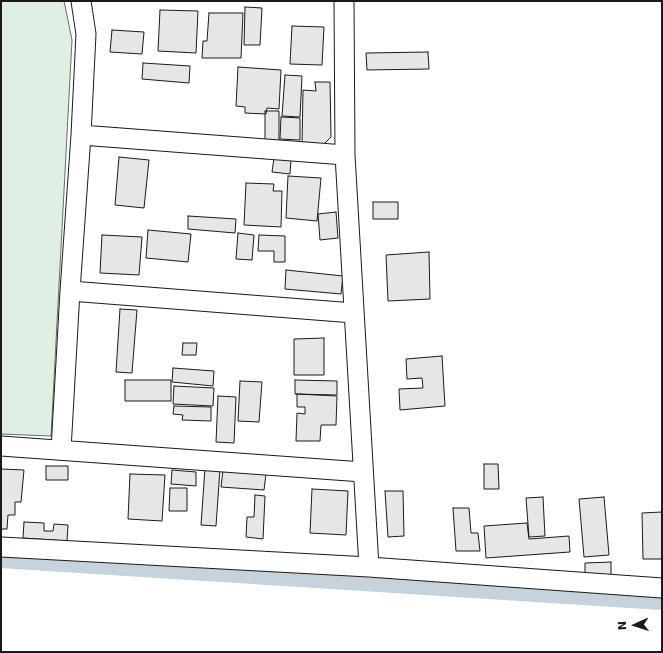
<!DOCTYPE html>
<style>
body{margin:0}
#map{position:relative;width:663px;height:653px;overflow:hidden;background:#fff;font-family:"DejaVu Sans",sans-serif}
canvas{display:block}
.frame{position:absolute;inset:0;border:2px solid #1a1a1a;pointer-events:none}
.north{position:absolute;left:615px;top:605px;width:40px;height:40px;-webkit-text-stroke:3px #fff;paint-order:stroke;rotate:267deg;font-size:11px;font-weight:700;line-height:16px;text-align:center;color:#1a1a1a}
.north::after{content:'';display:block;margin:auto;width:14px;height:18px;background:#1a1a1a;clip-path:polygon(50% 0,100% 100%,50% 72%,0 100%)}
</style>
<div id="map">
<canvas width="663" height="653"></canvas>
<div class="frame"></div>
<div class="north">N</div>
</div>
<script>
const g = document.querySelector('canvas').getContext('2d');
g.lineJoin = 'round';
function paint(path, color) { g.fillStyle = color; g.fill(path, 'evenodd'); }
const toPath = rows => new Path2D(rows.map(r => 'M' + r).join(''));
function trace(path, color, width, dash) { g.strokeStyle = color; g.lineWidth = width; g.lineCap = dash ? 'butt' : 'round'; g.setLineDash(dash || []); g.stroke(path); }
const green = toPath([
 [1,1,64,1,72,40,51,436,1,434,1,1]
]);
paint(green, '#e0efe3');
trace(green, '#6a6a6a', 1);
trace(toPath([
 [1,557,662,599]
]), '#c6d2dc', 22);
const building = toPath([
 [245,7,262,8,260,45,244,45,245,7],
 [160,10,198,11,196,53,158,51,160,10],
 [209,13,243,13,241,58,202,58,203,41,207,41,209,13],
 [292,26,324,27,322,65,290,64,292,26],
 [112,30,144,32,142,54,110,52,112,30],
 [428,52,429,69,367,70,366,53,428,52],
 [143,63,190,66,189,83,142,79,143,63],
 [238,67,281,70,279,109,267,108,266,114,245,113,245,107,236,106,238,67],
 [285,75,302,76,300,117,282,116,285,75],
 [315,82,330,82,331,137,324,144,302,144,303,90,316,91,315,82],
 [265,111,279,111,279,142,265,142,265,111],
 [281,117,300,118,300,140,280,139,281,117],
 [119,157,149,160,144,208,115,205,119,157],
 [274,158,291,160,290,174,272,172,274,158],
 [288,176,321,178,317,221,286,218,288,176],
 [246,183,274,184,273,191,282,191,281,227,244,225,246,183],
 [373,202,398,202,398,219,373,219,373,202],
 [336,212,338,238,320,240,318,214,336,212],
 [188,216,236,219,235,233,188,229,188,216],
 [148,230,191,234,188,262,146,258,148,230],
 [238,233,254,235,252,260,236,259,238,233],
 [102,235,142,237,139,275,100,273,102,235],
 [259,235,285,236,285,262,274,262,274,251,258,251,259,235],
 [429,252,430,299,388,301,386,255,429,252],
 [286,270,343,276,341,294,285,289,286,270],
 [120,309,137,310,132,373,116,372,120,309],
 [324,338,324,375,294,375,294,339,324,338],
 [183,343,197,343,196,355,182,355,183,343],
 [442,356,445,406,400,410,399,389,423,388,422,378,407,379,406,359,442,356],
 [173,368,214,371,213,386,172,382,173,368],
 [125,380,171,380,171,401,125,401,125,380],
 [295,380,337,381,337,395,295,394,295,380],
 [240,381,262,382,259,422,238,421,240,381],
 [174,386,214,388,213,406,173,404,174,386],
 [297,394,337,396,336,425,321,425,320,441,296,441,297,413,305,414,305,407,297,407,297,394],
 [218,396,236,397,234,443,216,442,218,396],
 [174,406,211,407,211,421,182,420,183,415,173,414,174,406],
 [484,464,498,464,499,489,484,489,484,464],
 [46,466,68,466,68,480,46,480,46,466],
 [205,468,220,469,216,526,201,525,205,468],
 [1,469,24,470,21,502,15,502,15,515,8,515,7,529,1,529,1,469],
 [172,470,196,472,196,486,171,484,172,470],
 [223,470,266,474,264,490,221,487,223,470],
 [130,474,165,475,162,521,128,519,130,474],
 [170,488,187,488,187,511,169,511,170,488],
 [312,489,348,491,346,535,310,533,312,489],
 [385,491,403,491,404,536,388,537,385,491],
 [255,495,265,496,263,539,246,537,247,517,254,517,255,495],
 [543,497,545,536,529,537,526,498,543,497],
 [604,497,609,555,584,557,579,499,604,497],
 [453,508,469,508,471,533,478,533,480,551,456,551,453,508],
 [662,512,662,559,643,559,642,513,662,512],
 [24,522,44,523,44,531,53,531,54,524,68,525,67,541,23,538,24,522],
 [527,523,529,539,569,536,570,552,486,558,484,526,527,523],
 [611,562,611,578,585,578,585,563,611,562]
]);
paint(building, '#e6e6e6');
trace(building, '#1a1a1a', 1);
const minor = toPath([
 [344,1,345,155,369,567],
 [81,135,345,155],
 [70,291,354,313],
 [1,446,363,472],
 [61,450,70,291,81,135,86,34,81,1],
 [1,547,369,567,662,588]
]);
trace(minor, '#1a1a1a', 21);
trace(minor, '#fff', 19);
</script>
